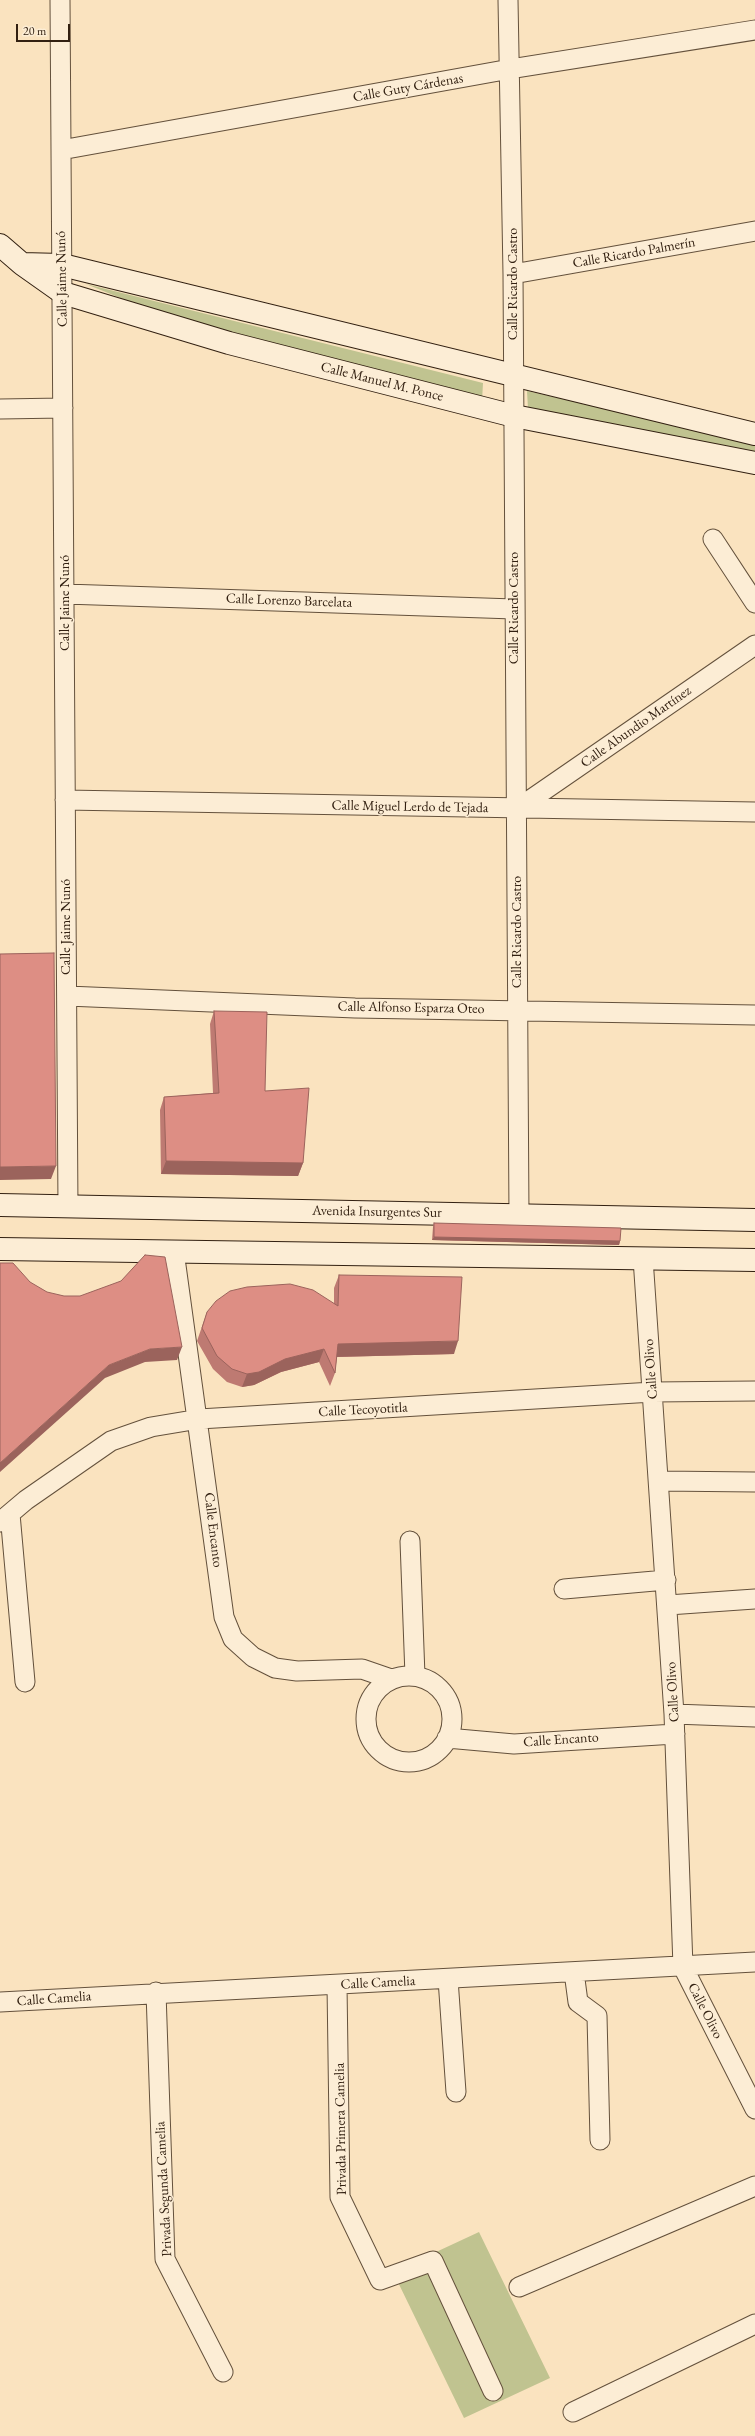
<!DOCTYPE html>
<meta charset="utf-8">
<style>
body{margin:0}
#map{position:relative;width:755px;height:2436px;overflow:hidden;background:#fae3bf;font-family:"EB Garamond",serif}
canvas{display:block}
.scale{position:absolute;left:16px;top:24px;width:54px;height:18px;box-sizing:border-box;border:2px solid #322011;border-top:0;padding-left:5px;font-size:12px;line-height:14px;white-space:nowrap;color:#322011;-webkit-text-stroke:3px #fcedd5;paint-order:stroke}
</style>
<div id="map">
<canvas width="755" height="2436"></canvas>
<div class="scale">20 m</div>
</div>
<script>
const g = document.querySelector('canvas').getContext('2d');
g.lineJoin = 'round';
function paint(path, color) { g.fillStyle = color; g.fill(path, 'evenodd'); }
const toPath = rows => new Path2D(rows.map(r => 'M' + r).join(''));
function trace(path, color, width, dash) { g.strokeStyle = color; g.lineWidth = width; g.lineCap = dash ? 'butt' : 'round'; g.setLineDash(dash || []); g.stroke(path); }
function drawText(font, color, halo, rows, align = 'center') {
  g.font = font + ' "EB Garamond",serif'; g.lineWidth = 3; g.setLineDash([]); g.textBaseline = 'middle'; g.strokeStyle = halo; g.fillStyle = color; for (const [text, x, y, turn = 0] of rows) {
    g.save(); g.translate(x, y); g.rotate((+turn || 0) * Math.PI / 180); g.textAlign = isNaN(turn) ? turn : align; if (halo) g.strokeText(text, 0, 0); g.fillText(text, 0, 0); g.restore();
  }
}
paint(toPath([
 [86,284,483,383,482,401,145,308],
 [527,391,755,442,755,451,528,409],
 [479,2232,550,2378,464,2418,393,2272]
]), '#c0c390');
const street = toPath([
 [60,0,68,1206],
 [508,0,513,274,519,1215],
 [61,150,510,69,755,30],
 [513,274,755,231],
 [0,409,63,408],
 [713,539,755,603],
 [65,594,514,609],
 [65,800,755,812],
 [517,809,755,645],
 [67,996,355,1008,755,1015],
 [174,1251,224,1617,233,1639,253,1657,275,1668,297,1671,362,1669,391,1679],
 [643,1258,674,1714,683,1967,755,2109],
 [660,1481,755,1482],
 [10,1514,25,1682],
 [0,1522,26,1500,111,1441,151,1427,199,1419,653,1392,755,1391],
 [410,1541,415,1676],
 [564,1589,666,1580],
 [668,1605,755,1599],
 '366 1719a43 43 0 1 1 86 0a43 43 0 1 1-86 0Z',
 [674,1714,755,1717],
 [447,1738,514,1744,675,1734],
 [574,1972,578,2002,597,2016,600,2140],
 [448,1979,456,2092],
 [337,1985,340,2197,380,2280,433,2261,493,2391],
 [156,1992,165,2259,223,2372],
 [0,2002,755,1962],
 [519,2287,755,2186],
 [573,2412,755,2324]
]);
const secondary = toPath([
 [0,245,22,264,63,293,229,343,514,416,755,463],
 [22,264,62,265,755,434],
 [0,1205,755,1220],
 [0,1249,755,1260]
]);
trace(street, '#64513c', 21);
trace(secondary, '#322011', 24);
trace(street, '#fcedd5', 19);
trace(secondary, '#fcedd5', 22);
paint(toPath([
 [214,1011,265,1091,303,1163,298,1176,161,1174,160,1110,164,1097,213,1093,210,1024],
 [434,1223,620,1241,619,1245,432,1240,433,1227],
 [339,1275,454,1354,337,1357,335,1373,330,1386,319,1362,281,1372,254,1385,242,1387,227,1382,213,1369,197,1341,207,1312,334,1303,334,1288]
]), '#be7a72');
paint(toPath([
 [166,1161,303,1163,298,1176,161,1174],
 [56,1166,51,1179,0,1180,0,1167],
 [434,1237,620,1241,619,1245,432,1240],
 [458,1341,454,1354,333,1357,338,1344],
 [182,1347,177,1360,145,1362,105,1378,0,1472,0,1463,109,1365,150,1349],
 [324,1349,319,1362,281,1372,254,1385,242,1387,247,1374,285,1359]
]), '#9b635c');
const building = toPath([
 [54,953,56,1166,0,1167,0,954,54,953],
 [214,1011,267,1012,265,1091,309,1088,303,1163,166,1161,164,1097,219,1093,214,1011],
 [434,1223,621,1228,620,1241,434,1237,434,1223],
 [145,1255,165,1257,182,1347,150,1349,109,1365,0,1463,0,1263,13,1263,30,1282,47,1292,64,1296,80,1296,121,1281,145,1255],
 [339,1275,462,1277,458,1341,338,1344,335,1373,324,1349,285,1359,259,1372,247,1374,232,1369,217,1356,202,1328,207,1312,216,1301,230,1291,247,1287,290,1284,313,1290,338,1306,339,1275]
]);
paint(building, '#dd8e84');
trace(building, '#9b635c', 1);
drawText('14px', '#322011', '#fcedd5', [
 ["Calle Guty Cárdenas",408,88,-10],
 ["Calle Ricardo Palmerín",634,253,-10],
 ["Calle Jaime Nunó",62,279,-91],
 ["Calle Ricardo Castro",513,284,-90],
 ["Calle Manuel M. Ponce",382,382,14],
 ["Calle Lorenzo Barcelata",289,601,2],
 ["Calle Jaime Nunó",65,603,-90],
 ["Calle Ricardo Castro",514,608,-90],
 ["Calle Abundio Martínez",636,727,-35],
 ["Calle Miguel Lerdo de Tejada",410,807,1],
 ["Calle Jaime Nunó",66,927,-90],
 ["Calle Ricardo Castro",517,932,-90],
 ["Calle Alfonso Esparza Oteo",411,1008,1],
 ["Avenida Insurgentes Sur",377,1212,1],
 ["Calle Olivo",651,1369,-94],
 ["Calle Tecoyotitla",363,1410,-3],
 ["Calle Encanto",213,1530,83],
 ["Calle Olivo",673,1692,-93],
 ["Calle Encanto",561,1740,-4],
 ["Calle Camelia",378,1983,-3],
 ["Calle Camelia",54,1999,-4],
 ["Calle Olivo",705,2011,63],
 ["Privada Primera Camelia",341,2129,-91],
 ["Privada Segunda Camelia",164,2189,-93]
]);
</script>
